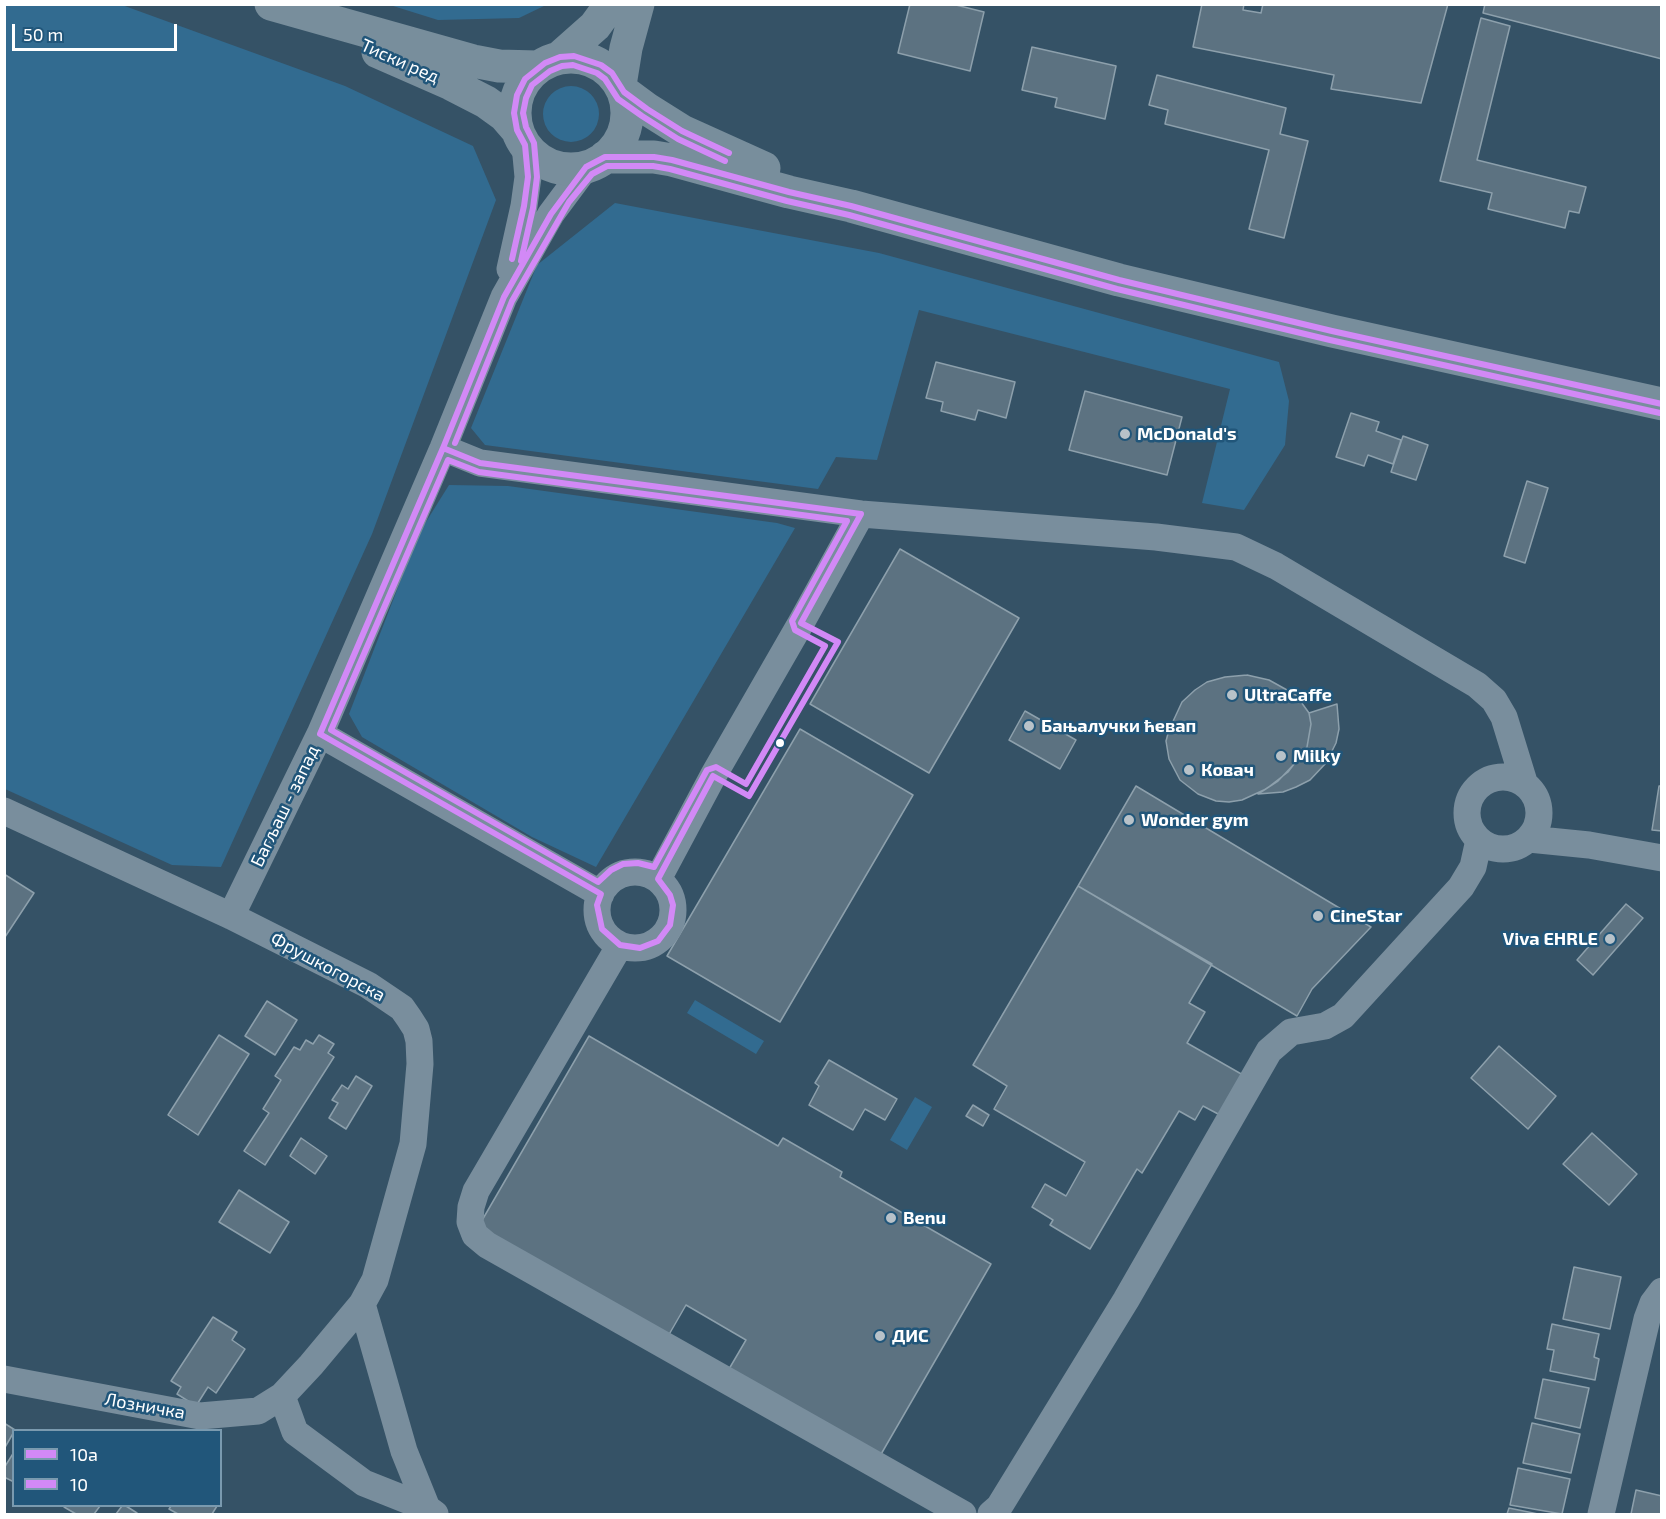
<!DOCTYPE html>
<meta charset="utf-8">
<style>
body{margin:0}
#map{position:relative;width:1666px;height:1519px;overflow:hidden;background:#355266;font-family:"Exo 2",sans-serif}
canvas{display:block}
.frame{position:absolute;inset:0;border:6px solid #fff;pointer-events:none}
.legend{position:absolute;left:12px;top:1429px;width:210px;height:78px;box-sizing:border-box;background:#21567a;border:2px solid #7a9aaf;margin:0;padding:8px 10px;list-style:none;font-size:18px;color:#fff}
.legend li{display:flex;align-items:center;gap:12px;height:30px}
.legend b{width:30px;border:2px solid #7a9aaf}
.scale{position:absolute;left:12px;top:24px;width:165px;height:27px;box-sizing:border-box;border:3px solid #fff;border-top:0;padding-left:8px;font-size:18px;line-height:21px;white-space:nowrap;color:#fff;-webkit-text-stroke:4px #21567a;paint-order:stroke}
</style>
<div id="map">
<canvas width="1666" height="1519"></canvas>
<div class="frame"></div>
<ul class="legend">
<li><b style="height:8px;background:#d289f6"></b>10а</li>
<li><b style="height:8px;background:#d289f6"></b>10</li>
</ul>
<div class="scale">50 m</div>
</div>
<script>
const g = document.querySelector('canvas').getContext('2d');
g.lineJoin = 'round';
function paint(path, color) { g.fillStyle = color; g.fill(path, 'evenodd'); }
const toPath = rows => new Path2D(rows.map(r => 'M' + r).join(''));
function trace(path, color, width, dash) { g.strokeStyle = color; g.lineWidth = width; g.lineCap = dash ? 'butt' : 'round'; g.setLineDash(dash || []); g.stroke(path); }
function drawText(font, color, halo, rows, align = 'center') {
  g.font = font + ' "Exo 2",sans-serif'; g.lineWidth = 5; g.setLineDash([]); g.textBaseline = 'middle'; g.strokeStyle = halo; g.fillStyle = color; for (const [text, x, y, turn = 0] of rows) {
    g.save(); g.translate(x, y); g.rotate((+turn || 0) * Math.PI / 180); g.textAlign = isNaN(turn) ? turn : align; if (halo) g.strokeText(text, 0, 0); g.fillText(text, 0, 0); g.restore();
  }
}
paint(toPath([
 [5,4,122,5,345,86,473,146,496,200,372,534,221,867,172,865,5,789],
 [390,5,546,4,546,5,519,18,438,20],
 '543 114a28 28 0 1 1 56 0a28 28 0 1 1-56 0Z',
 [615,203,879,253,1279,362,1289,401,1285,445,1244,510,1202,503,1230,389,919,310,877,460,836,457,818,489,485,445,471,428,537,265],
 [449,485,508,486,777,523,795,528,596,867,532,837,362,737,349,714,419,533],
 [695,1000,764,1041,756,1054,687,1013],
 [915,1097,932,1107,907,1150,890,1140]
]), '#326b90');
const building = toPath([
 [910,4,952,4,984,12,970,71,898,53,910,4],
 [1202,4,1244,4,1243,10,1261,13,1263,4,1448,4,1421,103,1331,89,1334,75,1193,47,1202,4],
 [1485,4,1662,4,1662,59,1483,13,1485,4],
 [1481,18,1510,26,1477,160,1586,187,1579,213,1569,211,1565,228,1488,209,1492,193,1440,181,1481,18],
 [1032,47,1116,66,1105,119,1055,107,1057,98,1022,90,1032,47],
 [1157,75,1286,108,1280,134,1308,141,1284,238,1249,229,1269,150,1165,124,1168,110,1149,105,1157,75],
 [936,362,1015,382,1006,418,978,410,975,420,941,411,943,402,926,398,936,362],
 [1085,391,1182,417,1167,475,1069,450,1085,391],
 [1351,413,1379,422,1376,431,1401,440,1393,464,1368,455,1364,466,1336,457,1351,413],
 [1403,436,1428,445,1416,480,1391,472,1403,436],
 [1527,481,1548,488,1525,563,1504,556,1527,481],
 [900,549,1019,618,929,773,810,704,900,549],
 [1247,675,1269,680,1296,695,1309,713,1311,724,1307,747,1288,772,1266,789,1242,800,1229,802,1216,801,1198,794,1180,780,1169,759,1166,741,1169,730,1182,702,1195,690,1207,682,1225,677,1247,675],
 [1337,704,1339,729,1336,743,1326,763,1310,780,1296,787,1283,792,1258,794,1278,781,1297,761,1307,747,1311,724,1309,713,1337,704],
 [1025,711,1076,740,1060,769,1009,740,1025,711],
 [800,729,913,795,780,1022,667,956,800,729],
 [1136,786,1371,927,1312,989,1297,1016,1078,886,1136,786],
 [1659,786,1662,786,1662,831,1652,830,1659,786],
 [4,874,34,893,5,937,4,936,4,874],
 [1078,886,1212,964,1189,1003,1205,1012,1187,1043,1243,1075,1220,1115,1203,1106,1195,1120,1179,1111,1142,1173,1137,1169,1090,1249,1050,1225,1053,1220,1032,1207,1045,1184,1066,1196,1085,1162,994,1109,1007,1086,973,1065,1078,886],
 [1626,904,1643,918,1593,975,1577,960,1626,904],
 [267,1001,297,1020,275,1055,245,1036,267,1001],
 [219,1035,249,1054,198,1135,168,1115,219,1035],
 [319,1035,334,1044,328,1053,334,1057,265,1165,244,1151,269,1113,263,1109,281,1080,275,1076,294,1047,300,1050,306,1040,313,1044,319,1035],
 [589,1036,778,1146,783,1138,842,1172,840,1177,991,1264,880,1456,729,1369,746,1340,686,1305,667,1338,477,1229,589,1036],
 [1499,1046,1556,1096,1528,1129,1471,1078,1499,1046],
 [829,1060,897,1099,885,1120,865,1109,853,1130,809,1105,819,1086,815,1083,829,1060],
 [356,1076,372,1086,346,1129,329,1118,338,1103,332,1100,342,1085,348,1089,356,1076],
 [973,1105,989,1115,983,1126,966,1116,973,1105],
 [1592,1133,1637,1174,1609,1205,1563,1164,1592,1133],
 [301,1138,327,1156,315,1174,290,1156,301,1138],
 [239,1190,289,1222,270,1253,219,1222,239,1190],
 [1574,1267,1621,1277,1610,1329,1563,1319,1574,1267],
 [213,1317,237,1332,232,1340,245,1349,216,1393,208,1387,196,1406,177,1394,181,1387,171,1381,213,1317],
 [1552,1324,1599,1334,1594,1357,1599,1359,1595,1380,1550,1371,1554,1350,1547,1349,1552,1324],
 [1543,1379,1589,1388,1580,1428,1535,1418,1543,1379],
 [4,1423,15,1430,4,1449,4,1423],
 [1532,1423,1580,1434,1571,1473,1523,1463,1532,1423],
 [14,1452,14,1482,4,1477,4,1468,14,1452],
 [1518,1468,1570,1479,1562,1514,1510,1505,1518,1468],
 [1636,1490,1662,1496,1662,1514,1631,1514,1636,1490],
 [65,1506,100,1506,94,1514,76,1514,64,1507,65,1506],
 [122,1506,126,1506,137,1513,136,1514,116,1514,122,1506],
 [171,1506,217,1506,212,1514,178,1514,169,1509,171,1506],
 [1509,1508,1538,1514,1507,1514,1509,1508]
]);
paint(building, '#5c7281');
trace(building, '#8da0ac', 1.5);
trace(toPath([
 [510,269,524,206,528,177,525,145],
 [443,448,480,463,861,514,1156,537,1236,547,1276,566,1477,685,1494,700,1504,717,1524,782],
 [320,734,601,894],
 '1467 813a36 36 0 1 1 72 0a36 36 0 1 1-72 0Z',
 [4,811,231,916,368,985,402,1008,409,1018,416,1029,419,1041,420,1064,413,1144,375,1280,362,1304,311,1365,282,1396,258,1411,200,1416,4,1379],
 [1529,839,1589,845,1662,858],
 '597 910a38 38 0 1 1 76 0a38 38 0 1 1-76 0Z',
 [658,879,713,776,801,623,861,514],
 [231,916,320,734,443,448,504,297,551,214,586,167],
 [620,945,476,1191,471,1207,470,1222,475,1235,487,1245,963,1514],
 [362,1304,404,1451,427,1508],
 [282,1396,295,1432,364,1483,427,1508,435,1514],
 [991,1514,999,1507,1126,1300,1269,1051,1291,1032,1325,1026,1343,1016,1461,887,1473,867,1479,840],
 [1601,1514,1647,1319,1653,1303,1662,1291]
]), '#798e9d', 27);
trace(toPath([
 [271,4,473,61,499,66,537,67],
 [378,52,451,84,486,102,504,115,517,130],
 '515 113a56 56 0 1 1 112 0a56 56 0 1 1-112 0Z',
 [560,57,595,26,611,4],
 [620,85,626,48,638,4],
 [624,92,647,109,682,131,764,168],
 [605,157,654,157,672,160,789,192,851,206,1119,280,1332,331,1662,404]
]), '#788e9c', 33);
trace(toPath([
 [512,259,524,206,528,177,525,145,517,130,514,113,517,95,525,79,545,63,560,57,574,56,601,65,612,73,624,92,647,109,682,131,729,153],
 [443,448,480,463,861,514,801,623,838,642,749,796,713,776,658,879,670,895,673,905,670,925,658,941,640,948,620,945,602,929,597,905,601,894,320,734,443,448],
 [443,448,504,297,551,214,586,167,605,157,654,157,672,160,789,192,851,206,1119,280,1332,331,1662,404]
]), '#d289f6', 6);
trace(toPath([
 [521,261,533,208,537,177,534,143,526,127,523,113,526,98,532,85,550,71,562,66,573,65,597,73,605,79,618,99,642,116,678,139,725,161],
 [455,443,512,301,569,202,592,174,607,166,653,166,670,169,787,201,849,215,1117,289,1330,340,1660,413],
 [448,460,479,472,847,521,792,621,795,630,825,646,746,784,716,767,707,770,654,867,638,863,623,864,611,870,598,882,331,730,448,460]
]), '#d289f6', 6);
for (const [x, y, r, color] of [
 [1125,434,6,"#b8c2c9"],
 [1232,695,6,"#b8c2c9"],
 [1029,726,6,"#b8c2c9"],
 [780,743,5,"#fff"],
 [1281,756,6,"#b8c2c9"],
 [1189,770,6,"#b8c2c9"],
 [1129,820,6,"#b8c2c9"],
 [1318,916,6,"#b8c2c9"],
 [1610,939,6,"#b8c2c9"],
 [891,1218,6,"#b8c2c9"],
 [880,1336,6,"#b8c2c9"]
]) { const dot = new Path2D(); dot.arc(x, y, r, 0, 2 * Math.PI); g.fillStyle = color; g.fill(dot); trace(dot, '#21567a', 2); }
drawText('18px', '#fff', '#21567a', [
 ["Тиски ред",400,61,24],
 ["Багљаш - запад",285,806,-64],
 ["Фрушкогорска",328,967,28],
 ["Лозничка",145,1406,10]
]);
drawText('bold 18px', '#fff', '#21567a', [
 ["McDonald's",1137,434],
 ["UltraCaffe",1244,695],
 ["Бањалучки ћевап",1041,726],
 ["Milky",1293,756],
 ["Ковач",1201,770],
 ["Wonder gym",1141,820],
 ["CineStar",1330,916],
 ["Viva EHRLE",1598,939,"right"],
 ["Benu",903,1218],
 ["ДИС",892,1336]
], 'left');
</script>
